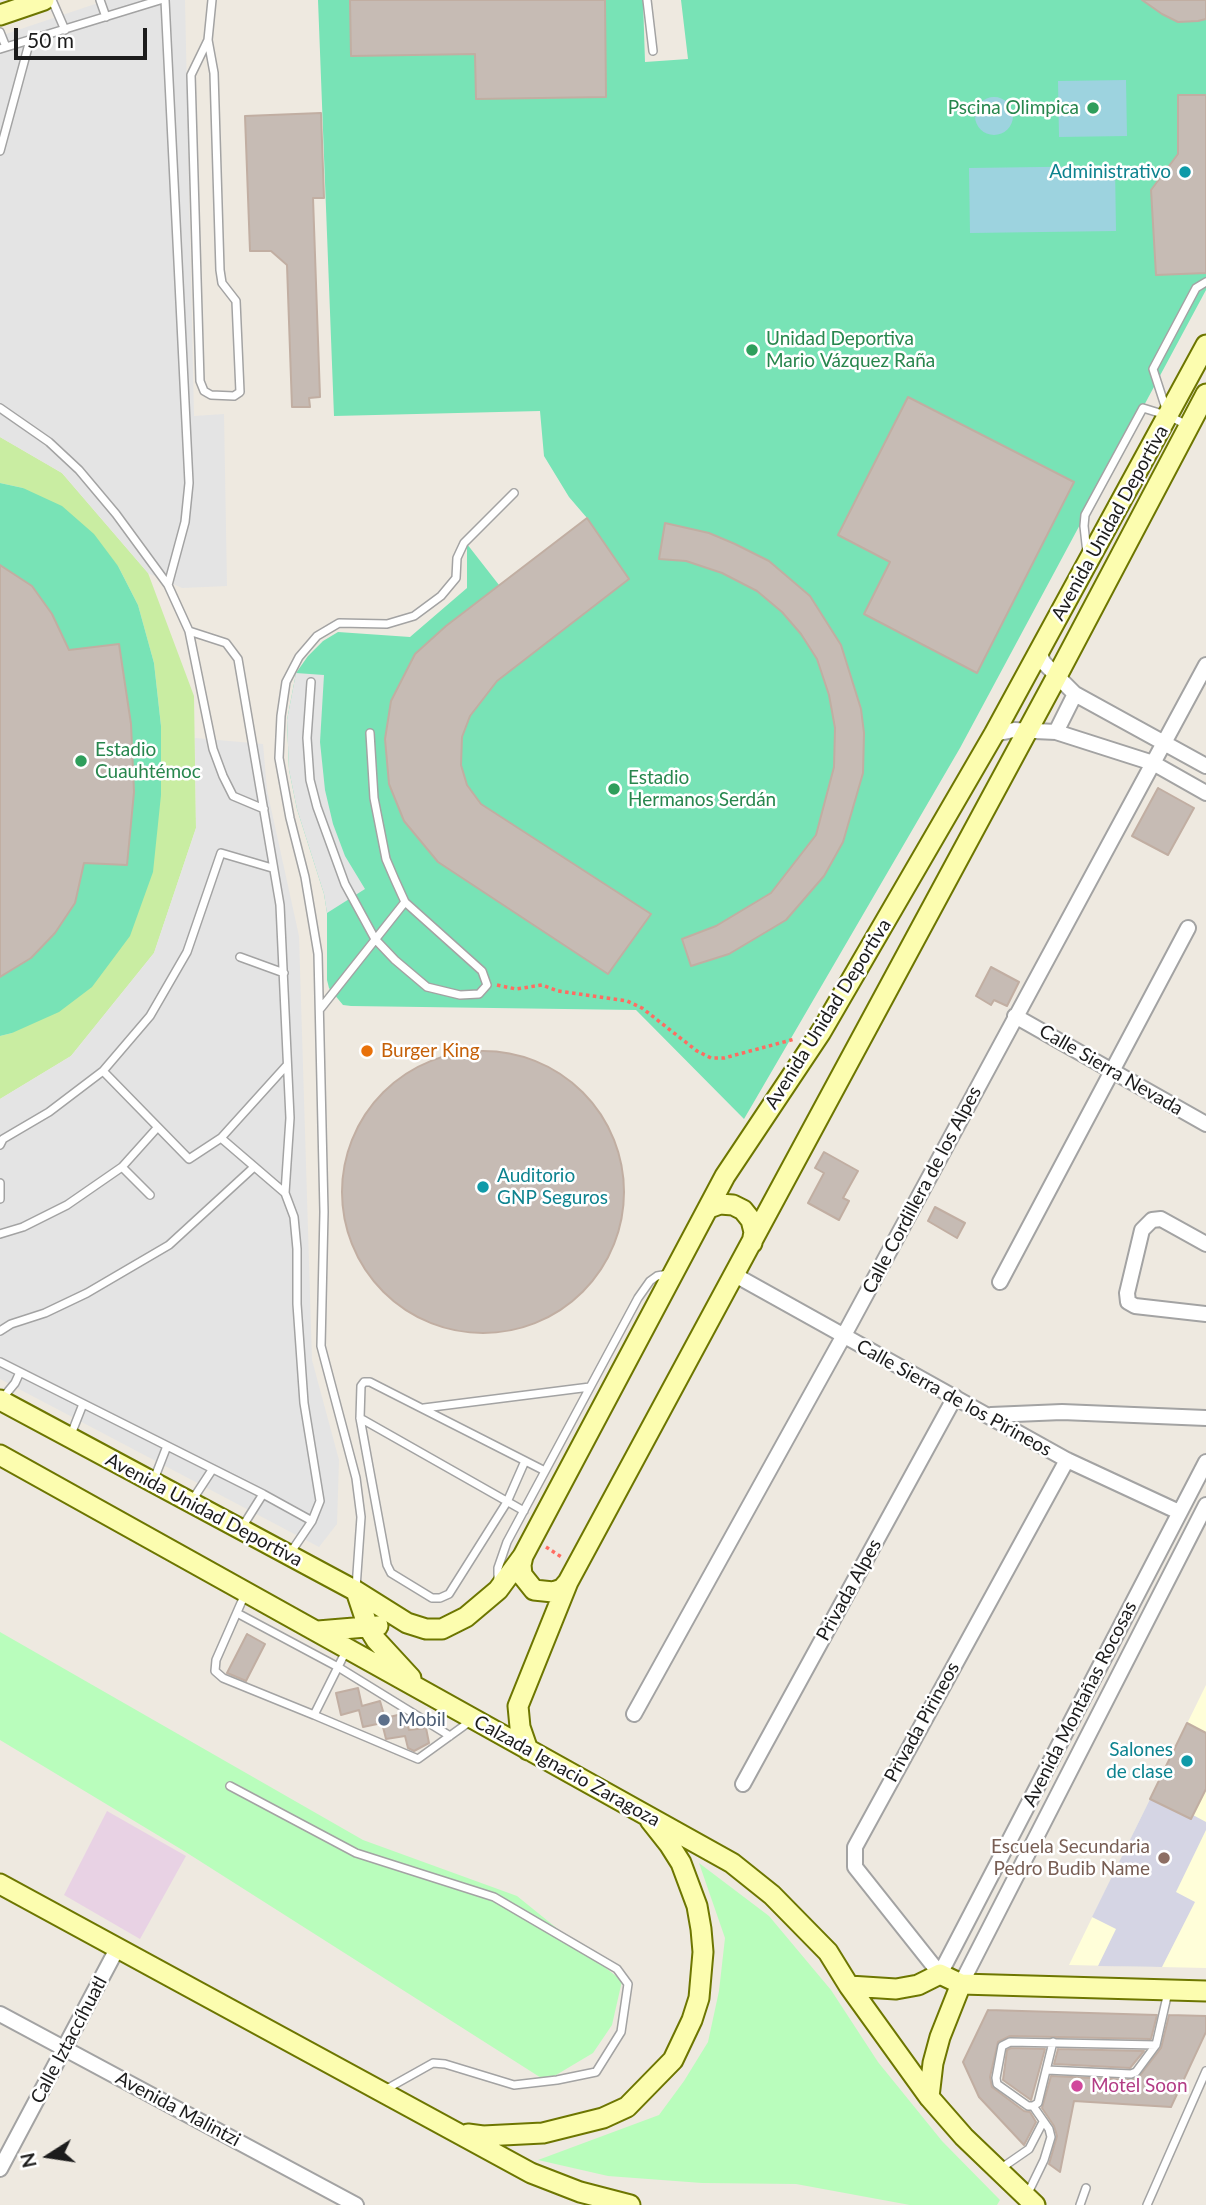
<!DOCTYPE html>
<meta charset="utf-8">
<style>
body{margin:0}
#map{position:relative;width:1206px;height:2205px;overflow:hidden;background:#eee9e0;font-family:Lato,sans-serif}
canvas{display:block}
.north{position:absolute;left:14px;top:2121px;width:70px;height:70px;-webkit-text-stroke:5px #fff;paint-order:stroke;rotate:258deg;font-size:19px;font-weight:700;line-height:28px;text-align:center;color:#1c1c1c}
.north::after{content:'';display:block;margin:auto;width:24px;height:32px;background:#1c1c1c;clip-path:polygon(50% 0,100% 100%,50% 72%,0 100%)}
.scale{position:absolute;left:14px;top:28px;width:133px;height:32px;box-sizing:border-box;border:4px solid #1c1c1c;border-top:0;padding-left:9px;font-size:21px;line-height:24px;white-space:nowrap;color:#1c1c1c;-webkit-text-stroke:5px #fff;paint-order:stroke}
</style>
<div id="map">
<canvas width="1206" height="2205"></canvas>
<div class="north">N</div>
<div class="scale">50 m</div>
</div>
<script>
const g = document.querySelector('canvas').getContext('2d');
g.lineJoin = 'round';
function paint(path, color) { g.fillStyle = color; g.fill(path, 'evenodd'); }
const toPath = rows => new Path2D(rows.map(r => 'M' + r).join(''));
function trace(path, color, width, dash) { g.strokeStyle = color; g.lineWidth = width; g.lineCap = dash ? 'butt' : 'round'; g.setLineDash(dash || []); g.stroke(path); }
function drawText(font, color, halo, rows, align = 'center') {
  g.font = font + ' Lato,sans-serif'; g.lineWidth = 5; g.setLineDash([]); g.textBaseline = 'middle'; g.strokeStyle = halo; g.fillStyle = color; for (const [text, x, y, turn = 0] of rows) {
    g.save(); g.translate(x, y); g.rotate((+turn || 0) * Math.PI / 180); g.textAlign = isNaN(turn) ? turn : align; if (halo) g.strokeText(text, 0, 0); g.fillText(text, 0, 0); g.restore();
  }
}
paint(toPath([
 [107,1811,186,1856,140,1939,64,1895]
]), '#e8d2e4');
paint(toPath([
 [1206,1685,1206,1968,1069,1965,1150,1799]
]), '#fffed9');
paint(toPath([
 [0,437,62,473,148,573,194,696,196,828,154,953,71,1056,0,1099,0,1036,12,1033,161,795,161,726,154,663,138,605,118,566,23,488,0,483]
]), '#c9eda2');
paint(toPath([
 [0,1632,363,1840,517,1896,622,1981,612,2025,593,2053,546,2081,184,1851,0,1740],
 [699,1863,769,1916,831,1990,878,2062,942,2141,1000,2200,997,2205,910,2205,796,2184,702,2183,608,2176,538,2160,659,2115,684,2081,708,2042,719,1991,725,1938]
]), '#b9fdbc');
paint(toPath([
 [318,0,643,0,645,62,688,59,681,0,1206,0,1206,290,960,748,744,1119,636,1010,351,1006,343,1005,329,988,327,980,327,913,324,894,297,809,289,770,287,720,296,673,308,656,323,641,338,632,410,637,467,588,467,544,499,585,587,518,569,497,544,456,540,411,334,416],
 [0,483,23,488,62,506,94,534,118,566,138,605,154,663,161,726,161,795,153,872,130,936,92,987,59,1012,12,1033,0,1036]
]), '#78e3b6');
paint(toPath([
 [107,0,185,0,194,416,224,414,227,586,182,588,148,573,62,473,0,437,0,36],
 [296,673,324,675,320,742,325,790,333,824,345,856,365,889,327,913,324,894,297,809,289,770,287,720],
 [195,738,263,744,267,790,299,936,312,1360,339,1460,337,1524,319,1547,0,1379,0,1099,71,1056,154,953,196,828]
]), '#e4e4e4');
paint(toPath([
 [1150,1799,1191,1818,1193,1815,1206,1822,1206,1830,1176,1892,1195,1902,1162,1967,1098,1966,1116,1929,1092,1917]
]), '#d5d5e4');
paint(toPath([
 [1126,80,1127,136,1059,137,1058,81],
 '975 116a19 19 0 1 1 38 0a19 19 0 1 1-38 0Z',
 [1115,166,1116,231,970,233,969,168]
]), '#9dd3df');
const building = toPath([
 [350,0,605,0,606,97,476,99,475,54,351,56,350,0],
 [1142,0,1206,0,1206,19,1198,21,1178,22,1162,14,1142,0],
 [1178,95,1206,95,1206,273,1156,275,1151,190,1178,154,1178,95],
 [321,113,324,198,313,198,320,397,309,398,310,407,292,407,287,265,271,251,250,251,245,116,321,113],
 [908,397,1074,482,977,673,864,614,890,562,838,535,908,397],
 [587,518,629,579,497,681,470,716,462,737,461,765,467,785,481,804,651,914,608,974,438,862,404,821,389,784,385,739,391,701,415,654,446,626,587,518],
 [665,523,709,533,735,544,769,561,810,596,841,645,861,709,864,733,863,773,843,842,824,876,786,920,729,954,691,966,682,939,716,926,771,893,816,835,834,767,835,728,829,695,817,659,801,634,782,612,757,591,722,573,686,561,659,559,665,523],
 [0,565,32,586,52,614,69,650,119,644,131,724,134,792,127,865,84,863,75,903,55,933,31,958,0,977,0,565],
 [1158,788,1194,808,1168,855,1132,836,1158,788],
 [991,967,1019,982,1007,1006,994,1000,991,1005,976,996,991,967],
 '342 1192a141 141 0 1 1 282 0a141 141 0 1 1-282 0Z',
 [824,1152,858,1171,843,1198,849,1201,839,1220,808,1203,824,1173,815,1168,824,1152],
 [935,1207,965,1223,957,1238,928,1221,935,1207],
 [247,1634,265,1644,246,1681,227,1673,247,1634],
 [358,1688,362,1706,380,1701,385,1718,402,1714,405,1716,409,1730,426,1728,429,1743,414,1751,408,1748,405,1736,386,1739,382,1723,363,1727,359,1710,341,1715,336,1693,358,1688],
 [1187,1723,1206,1733,1206,1789,1191,1819,1150,1799,1187,1723],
 [988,2010,1157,2015,1151,2039,1010,2036,998,2042,990,2077,992,2087,1024,2111,1030,2112,1036,2122,1024,2145,979,2097,963,2062,988,2010],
 [1169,2015,1206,2016,1206,2032,1171,2107,1074,2101,1060,2172,1049,2164,1057,2136,1054,2126,1042,2108,1051,2076,1131,2080,1138,2078,1161,2048,1169,2015],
 [1011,2048,1045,2049,1031,2100,1003,2080,1007,2050,1011,2048],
 [1058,2049,1144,2051,1130,2068,1054,2064,1058,2049]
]);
paint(building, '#c6bbb4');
trace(building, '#c1aea2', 2);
const lane = toPath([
 [52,0,65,30],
 [100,0,106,17],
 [165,0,189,483,185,522,168,585],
 [647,0,653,51],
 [0,32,6,47],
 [208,40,191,75,200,381,204,391,211,395,234,396,240,392,236,301,222,283,220,270,214,73,208,40,212,0],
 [0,49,160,0],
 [0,151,30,40],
 [0,408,49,442,79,470,116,514,168,585,189,631,213,749,223,776,233,796,264,809],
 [1167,412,1153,369,1196,288,1206,282],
 [1087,553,1084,526,1085,515,1143,408,1169,416,1189,426],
 [311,682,307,738,310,780,317,807,345,884,375,939,395,960,427,987,460,995,479,994,487,985,482,971,405,902,395,880,386,859,374,798,370,733],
 [240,957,284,973],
 [321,1008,405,902],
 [103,1071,189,1159,221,1138,285,1193],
 [221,1138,287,1065],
 [0,1145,3,1139,49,1112,103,1071,150,1016,187,952,221,853,272,868],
 [122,1167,150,1195],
 [0,1183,0,1199],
 [0,1234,23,1227,67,1205,122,1167,157,1128],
 [0,1331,11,1324,45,1313,87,1293,169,1245,253,1168],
 [0,1362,263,1494,312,1521,320,1501,304,1403,297,1304,297,1249,294,1217,285,1193,290,1118,280,905,238,659,226,643,189,631],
 [1,1400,15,1383,20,1372],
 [424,1408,590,1387],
 [360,1418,524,1511],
 [70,1437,83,1404],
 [525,1461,507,1502,449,1594,440,1598,432,1598,391,1573,387,1565,360,1418,361,1386,364,1382,370,1382,545,1471],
 [153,1482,167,1446],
 [191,1502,212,1470],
 [241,1529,263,1494],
 [291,1552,312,1521],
 [498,1582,498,1568,507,1542,638,1298,650,1281,657,1276,668,1274],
 [356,1588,361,1517,356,1478,321,1346,324,1212,318,954,305,877,290,818,279,758,281,716,286,682,299,657,317,636,339,623,387,624,414,616,441,596,456,578,457,558,464,543,514,493],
 [245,1594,216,1660,215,1671,223,1678,314,1715],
 [237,1613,338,1667,450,1736],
 [347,1649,314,1715,418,1759,472,1720],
 [230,1786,356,1853,494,1897,617,1969,628,1984,621,2032,596,2072,557,2080,514,2085,445,2064,433,2063,383,2091],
 [1047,2070,1131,2074,1136,2072,1156,2045,1168,1992],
 [1033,2106,1038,2103,1053,2042],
 [1000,2169,1029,2149,1043,2122],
 [1028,2193,1044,2160,1051,2137,1049,2129,1033,2106,1028,2106,997,2084,996,2078,1002,2046,1010,2042,1156,2045],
 [1080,2205,1086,2188],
 [1147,2205,1206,2071]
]);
const street = toPath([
 [1039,651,1043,662,1075,694,1206,766],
 [1056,732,1075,694],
 [994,734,1014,730,1056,732,1153,763,1206,793],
 [1015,1016,1206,1124],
 [1206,1244,1161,1219,1152,1220,1142,1230,1127,1293,1128,1302,1135,1306,1206,1314],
 [735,1275,1067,1460,1179,1512],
 [1000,1282,1188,928],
 [991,1415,1062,1412,1206,1418],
 [1067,1460,855,1847,855,1867,940,1974,1206,1462],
 [634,1714,843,1337,1206,665],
 [743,1784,955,1397],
 [961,1984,1206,1505],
 [0,2014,356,2205],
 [0,2169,118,1947]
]);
const secondary = toPath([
 [0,15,44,0],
 [709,1208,720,1204,733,1205,743,1210,751,1220,754,1232,752,1243],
 [0,1400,356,1591,407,1623,426,1629,442,1629,466,1617,498,1590,523,1556,725,1176,821,1032,994,734,1206,345],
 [0,1455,732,1863,772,1895,828,1952,849,1986,929,2097,964,2137,1035,2205],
 [523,1556,521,1565,522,1575,534,1590,553,1592,562,1589,568,1582],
 [356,1591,368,1627,376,1640,411,1678],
 [318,1631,378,1626],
 [528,1750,520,1727,518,1706,568,1582,1057,676,1206,394],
 [0,1884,531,2173,580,2192,630,2205],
 [849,1986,896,1989,918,1985,940,1974,961,1984,1206,1991],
 [929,2097,933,2063,940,2037,961,1984],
 [468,2134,483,2136,543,2133,603,2118,627,2107,673,2060,692,2020,699,1998,703,1952,701,1929,697,1906,681,1863,669,1844,650,1820]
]);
trace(lane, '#a3a3a3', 10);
trace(street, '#a3a3a3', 18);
trace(secondary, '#6d7600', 23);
trace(toPath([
 [497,985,516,989,542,985,558,991,627,1001,642,1008,697,1051,711,1058,724,1058,795,1039],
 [546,1547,563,1558]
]), '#ff6c61', 3.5, [3.5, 3.5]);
trace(lane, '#fff', 7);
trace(street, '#fff', 14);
trace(secondary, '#fcfdaf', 19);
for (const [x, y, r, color] of [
 [1093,108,7,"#2e9e5b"],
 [1185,172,7,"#0f9aa8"],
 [752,350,7,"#2e9e5b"],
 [81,761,7,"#2e9e5b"],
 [614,789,7,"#2e9e5b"],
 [367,1051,7,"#e8710a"],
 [483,1187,7,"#0f9aa8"],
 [384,1720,7,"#5c6f8a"],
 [1187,1761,7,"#0f9aa8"],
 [1164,1858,7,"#8d6e63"],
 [1077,2086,7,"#d1479c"]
]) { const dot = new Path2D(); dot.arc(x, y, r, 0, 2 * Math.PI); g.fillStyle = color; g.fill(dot); trace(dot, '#fff', 2.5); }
drawText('19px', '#27864d', '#fff', [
 ["Pscina Olimpica",1079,108,"right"],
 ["Unidad Deportiva",766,339],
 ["Mario Vázquez Raña",766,361],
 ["Estadio",95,750],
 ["Cuauhtémoc",95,772],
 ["Estadio",628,778],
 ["Hermanos Serdán",628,800]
], 'left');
drawText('19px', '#0d838f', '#fff', [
 ["Administrativo",1171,172],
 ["Auditorio",497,1176,"left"],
 ["GNP Seguros",497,1198,"left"],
 ["Salones",1173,1750],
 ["de clase",1173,1772]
], 'right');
drawText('19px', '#1c1c1c', '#fff', [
 ["Avenida Unidad Deportiva",1110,523,-61],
 ["Avenida Unidad Deportiva",828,1014,-58],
 ["Calle Sierra Nevada",1111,1070,30],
 ["Calle Cordillera de los Alpes",922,1190,-62],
 ["Calle Sierra de los Pirineos",954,1398,29],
 ["Avenida Unidad Deportiva",204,1510,28],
 ["Privada Alpes",849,1590,-61],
 ["Avenida Montañas Rocosas",1080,1704,-63],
 ["Privada Pirineos",922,1722,-61],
 ["Calzada Ignacio Zaragoza",567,1771,29],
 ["Calle Iztaccíhuatl",69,2040,-62],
 ["Avenida Malintzi",178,2109,28]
]);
drawText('19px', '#c56008', '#fff', [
 ["Burger King",381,1051]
], 'left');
drawText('19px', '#4e5e75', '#fff', [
 ["Mobil",398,1720]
], 'left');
drawText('19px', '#785e54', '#fff', [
 ["Escuela Secundaria",1150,1847],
 ["Pedro Budib Name",1150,1869]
], 'right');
drawText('19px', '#b23c85', '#fff', [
 ["Motel Soon",1091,2086]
], 'left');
</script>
